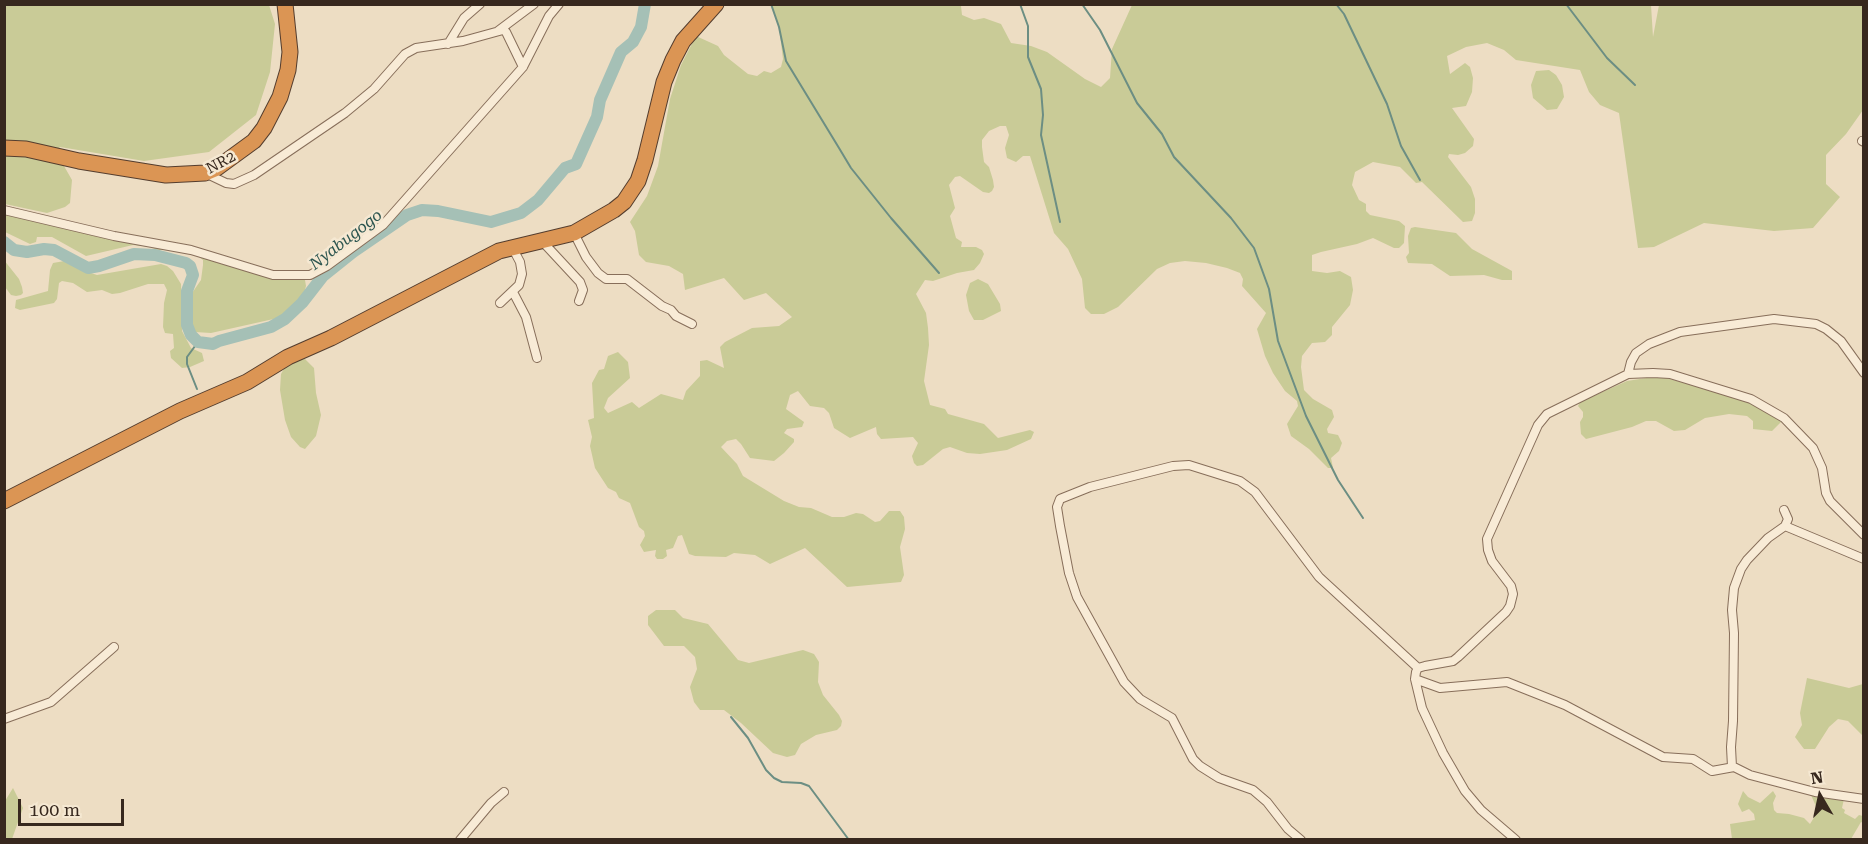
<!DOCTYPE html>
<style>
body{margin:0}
#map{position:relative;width:1868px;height:844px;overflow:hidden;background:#edddc3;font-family:"Roboto Serif",serif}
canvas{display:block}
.frame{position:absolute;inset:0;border:6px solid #37281e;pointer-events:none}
.north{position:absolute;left:1790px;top:766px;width:60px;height:60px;-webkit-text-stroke:4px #f5e8d2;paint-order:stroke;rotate:351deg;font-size:16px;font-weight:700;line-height:24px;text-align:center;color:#37281e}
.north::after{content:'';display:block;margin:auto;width:21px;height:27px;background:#37281e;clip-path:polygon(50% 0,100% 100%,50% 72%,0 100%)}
.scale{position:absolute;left:18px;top:799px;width:106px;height:27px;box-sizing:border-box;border:3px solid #37281e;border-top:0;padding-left:8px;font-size:18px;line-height:21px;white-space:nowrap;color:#37281e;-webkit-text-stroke:4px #f5e8d2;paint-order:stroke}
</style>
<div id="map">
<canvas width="1868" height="844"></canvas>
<div class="frame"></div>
<div class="north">N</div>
<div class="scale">100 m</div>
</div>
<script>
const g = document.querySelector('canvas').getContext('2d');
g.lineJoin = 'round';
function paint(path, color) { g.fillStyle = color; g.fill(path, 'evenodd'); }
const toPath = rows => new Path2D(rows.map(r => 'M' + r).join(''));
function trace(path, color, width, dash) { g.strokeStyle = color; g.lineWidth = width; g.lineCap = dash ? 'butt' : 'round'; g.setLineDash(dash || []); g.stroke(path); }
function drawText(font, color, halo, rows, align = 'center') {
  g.font = font + ' "Roboto Serif",serif'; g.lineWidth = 5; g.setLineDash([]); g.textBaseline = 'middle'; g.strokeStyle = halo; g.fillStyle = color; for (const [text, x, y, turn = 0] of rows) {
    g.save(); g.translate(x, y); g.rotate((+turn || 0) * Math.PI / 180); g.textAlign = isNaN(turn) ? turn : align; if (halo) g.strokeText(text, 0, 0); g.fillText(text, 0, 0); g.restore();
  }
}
paint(toPath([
 [4,5,269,5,275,24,270,72,256,115,209,152,144,161,60,147,53,154,5,148],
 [771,5,958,5,961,6,962,15,974,20,984,18,1001,24,1011,43,1031,46,1047,52,1085,79,1101,87,1110,78,1112,49,1132,5,1651,5,1653,37,1659,5,1863,5,1863,110,1846,134,1826,155,1826,184,1840,197,1813,228,1774,231,1704,223,1654,247,1638,248,1619,113,1600,105,1589,92,1580,70,1516,60,1504,50,1487,43,1466,47,1447,56,1450,74,1465,63,1470,67,1473,78,1472,92,1466,106,1452,108,1474,139,1473,146,1465,153,1458,155,1449,154,1448,157,1471,187,1475,199,1475,213,1472,221,1463,222,1422,182,1416,183,1400,167,1373,162,1355,172,1352,185,1359,200,1366,204,1366,211,1370,215,1399,221,1405,226,1404,243,1399,248,1394,248,1373,238,1357,244,1321,252,1312,255,1312,271,1327,273,1340,271,1351,277,1353,290,1350,305,1332,327,1332,335,1325,342,1312,343,1302,356,1301,367,1304,390,1313,399,1332,410,1334,417,1327,429,1328,433,1338,435,1342,443,1339,451,1331,458,1333,468,1328,468,1309,449,1291,436,1287,424,1298,406,1297,401,1285,391,1273,373,1265,356,1257,329,1266,313,1242,286,1243,279,1240,273,1227,268,1206,263,1185,261,1170,263,1157,269,1118,307,1104,314,1091,314,1085,308,1082,279,1068,249,1054,233,1030,156,1023,156,1016,162,1007,158,1005,148,1009,135,1006,126,1000,126,989,131,982,140,982,147,984,162,989,167,993,180,994,187,992,191,989,193,983,192,960,176,955,177,949,185,955,208,950,216,956,238,962,242,961,247,976,247,982,250,984,254,980,263,974,270,957,273,933,281,925,280,916,294,926,313,928,328,929,345,924,381,930,405,945,409,948,414,984,424,998,438,1030,430,1034,432,1031,439,1007,450,980,454,967,453,950,447,943,449,923,465,917,466,914,463,912,456,918,443,913,437,881,439,877,434,876,427,850,438,834,428,829,413,824,408,810,406,798,391,790,395,786,409,804,422,802,427,787,429,784,433,794,439,794,442,784,453,774,461,750,458,741,444,736,439,727,441,721,447,737,464,743,476,784,501,799,507,811,508,832,517,844,517,856,513,863,514,875,522,880,521,889,511,900,511,904,517,905,529,900,547,904,575,901,582,847,587,805,548,770,564,755,555,734,553,726,557,695,556,689,554,682,535,678,536,673,548,666,550,667,556,663,559,657,559,655,556,656,550,644,552,640,545,645,536,644,531,639,527,630,503,619,498,616,492,608,488,595,468,590,446,592,437,588,420,594,418,592,383,599,370,604,369,608,356,618,352,628,362,630,378,608,398,604,408,608,413,632,402,639,408,661,394,683,400,686,391,700,376,700,361,707,360,724,368,720,347,725,342,752,328,779,326,792,317,766,293,744,300,724,278,685,290,683,274,669,266,646,262,639,255,635,231,630,222,647,196,658,166,670,99,681,65,696,36,718,46,724,55,748,74,757,76,764,71,771,73,781,67,783,59,779,27],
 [1549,70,1556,75,1562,85,1564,97,1557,109,1547,110,1533,98,1531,85,1536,71],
 [4,151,46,159,64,166,72,180,70,203,65,207,47,213,5,204],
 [4,213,170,247,158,251,151,247,133,245,86,256,52,237,37,237,36,242,30,244,5,232],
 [1415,227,1456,233,1472,249,1512,271,1512,280,1502,280,1484,275,1450,276,1432,264,1408,263,1406,257,1409,253,1408,236,1411,228],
 [195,254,237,266,301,276,305,280,306,286,303,297,298,303,278,318,211,333,195,332,192,326,190,299,192,293,201,280,203,265,203,260],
 [4,260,19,279,22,287,23,293,21,295,16,296,11,295,5,287],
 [70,260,82,270,97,275,161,264,167,266,173,271,181,284,182,331,191,348,202,353,204,361,190,367,182,368,171,358,170,351,174,348,173,334,165,333,163,327,164,303,167,290,164,284,148,284,120,293,112,294,102,290,87,292,73,283,62,281,59,283,57,299,54,303,20,310,15,308,16,300,48,291,50,270,53,263],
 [978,279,988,284,1000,304,1001,311,983,320,974,320,969,311,966,295,970,283],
 [305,359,314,368,316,393,321,415,316,436,305,449,300,447,291,437,285,420,280,390,281,374,286,365,293,361],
 [1659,376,1744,400,1782,421,1772,431,1753,429,1753,421,1747,416,1729,414,1705,418,1685,430,1674,431,1656,421,1646,421,1632,427,1586,439,1581,434,1580,422,1583,417,1583,412,1578,406,1580,402,1627,381],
 [656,610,675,610,683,618,708,624,738,660,749,663,803,650,814,654,819,662,818,682,823,695,839,715,842,721,841,726,837,730,816,735,801,744,795,755,787,757,773,753,741,723,724,710,700,710,694,702,690,687,697,669,695,657,684,646,664,646,648,625,648,616],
 [1807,678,1849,688,1863,684,1863,736,1848,721,1838,719,1829,727,1815,749,1804,749,1795,737,1802,725,1800,713],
 [13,788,23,808,12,839,5,839,5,801],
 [1743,791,1748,797,1760,803,1773,791,1776,796,1773,803,1774,810,1777,813,1789,814,1804,818,1810,824,1818,811,1811,795,1844,799,1842,808,1845,810,1844,813,1855,819,1859,815,1863,816,1863,823,1861,822,1851,839,1732,839,1730,824,1755,820,1754,814,1749,809,1742,812,1738,804]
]), '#c9cb97');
trace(toPath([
 [771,4,779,27,786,61,839,148,851,168,891,218,939,273],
 [1020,4,1028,26,1028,57,1041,89,1043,115,1041,135,1060,222],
 [1082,4,1100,30,1137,103,1162,134,1174,157,1231,218,1254,248,1269,289,1278,341,1306,416,1338,480,1363,518],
 [1336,4,1344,14,1387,104,1401,146,1420,180],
 [1566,4,1607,58,1635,85],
 [197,389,187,364,187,357,198,342],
 [731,717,748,738,766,770,774,778,782,782,801,783,809,786,849,840]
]), '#6c8e83', 2);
trace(toPath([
 [4,242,14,250,27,252,44,249,54,250,88,268,99,266,134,254,155,255,186,263,190,266,193,275,187,291,187,325,191,335,198,342,213,344,219,341,271,327,285,319,302,303,323,276,353,252,407,215,422,210,438,211,491,222,521,213,538,200,565,168,576,164,597,117,600,100,621,52,633,42,641,27,645,4]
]), '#a5c0b6', 12);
const street = toPath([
 [498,31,534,4],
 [448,44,464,18,480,4],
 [1862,141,1864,142],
 [205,173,226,183,234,184,254,175,345,113,374,89,405,54,416,48,463,41,503,30,506,32,523,67],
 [4,210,114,236,191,250,273,275,310,275,327,266,383,225,523,67,549,16,559,4],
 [574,233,586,257,598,273,606,279,627,279,662,306,671,310,676,316,692,324],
 [541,240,580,282,583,290,579,301],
 [513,292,526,317,537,358],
 [500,303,519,285,522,274,520,262,512,247],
 [1628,374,1631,362,1636,353,1649,344,1680,332,1774,319,1816,324,1826,329,1841,341,1864,373],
 [1785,526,1864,559],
 [1415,679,1440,688,1507,682,1565,705,1663,757,1693,759,1712,771,1734,767,1750,775,1815,792,1864,799],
 [4,719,51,702,114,647],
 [1732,767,1731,747,1733,721,1734,633,1732,610,1734,588,1741,569,1747,560,1768,538,1785,526,1788,519,1784,510],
 [460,840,491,803,504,792],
 [1301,840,1288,829,1267,802,1253,790,1219,778,1200,766,1193,759,1172,718,1140,699,1124,682,1077,597,1069,573,1060,526,1057,507,1060,499,1090,487,1173,466,1189,465,1240,481,1255,492,1319,577,1418,668],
 [1516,840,1481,810,1465,791,1443,753,1422,708,1415,679,1416,672,1418,668,1425,666,1453,661,1458,657,1506,612,1510,606,1513,594,1511,586,1492,561,1488,550,1487,539,1538,425,1547,414,1628,374,1653,373,1670,374,1751,399,1784,418,1813,448,1822,468,1826,493,1830,501,1864,535]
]);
const highway = toPath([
 [4,148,26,149,79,161,166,175,205,173,217,168,254,141,264,128,280,97,288,70,290,52,285,4],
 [4,501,180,411,247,382,288,357,331,338,499,251,574,233,614,210,624,202,638,181,645,160,664,82,673,60,683,41,716,4]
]);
trace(street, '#876e5a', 10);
trace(highway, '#543d2e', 17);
trace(street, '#f8ebd6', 8);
trace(highway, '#db9554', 15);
drawText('15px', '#37281e', '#f5e8d2', [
 ["NR2",221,163,-28]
]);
drawText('italic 16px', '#2d5650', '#f5e8d2', [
 ["Nyabugogo",346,240,-38]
]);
</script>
